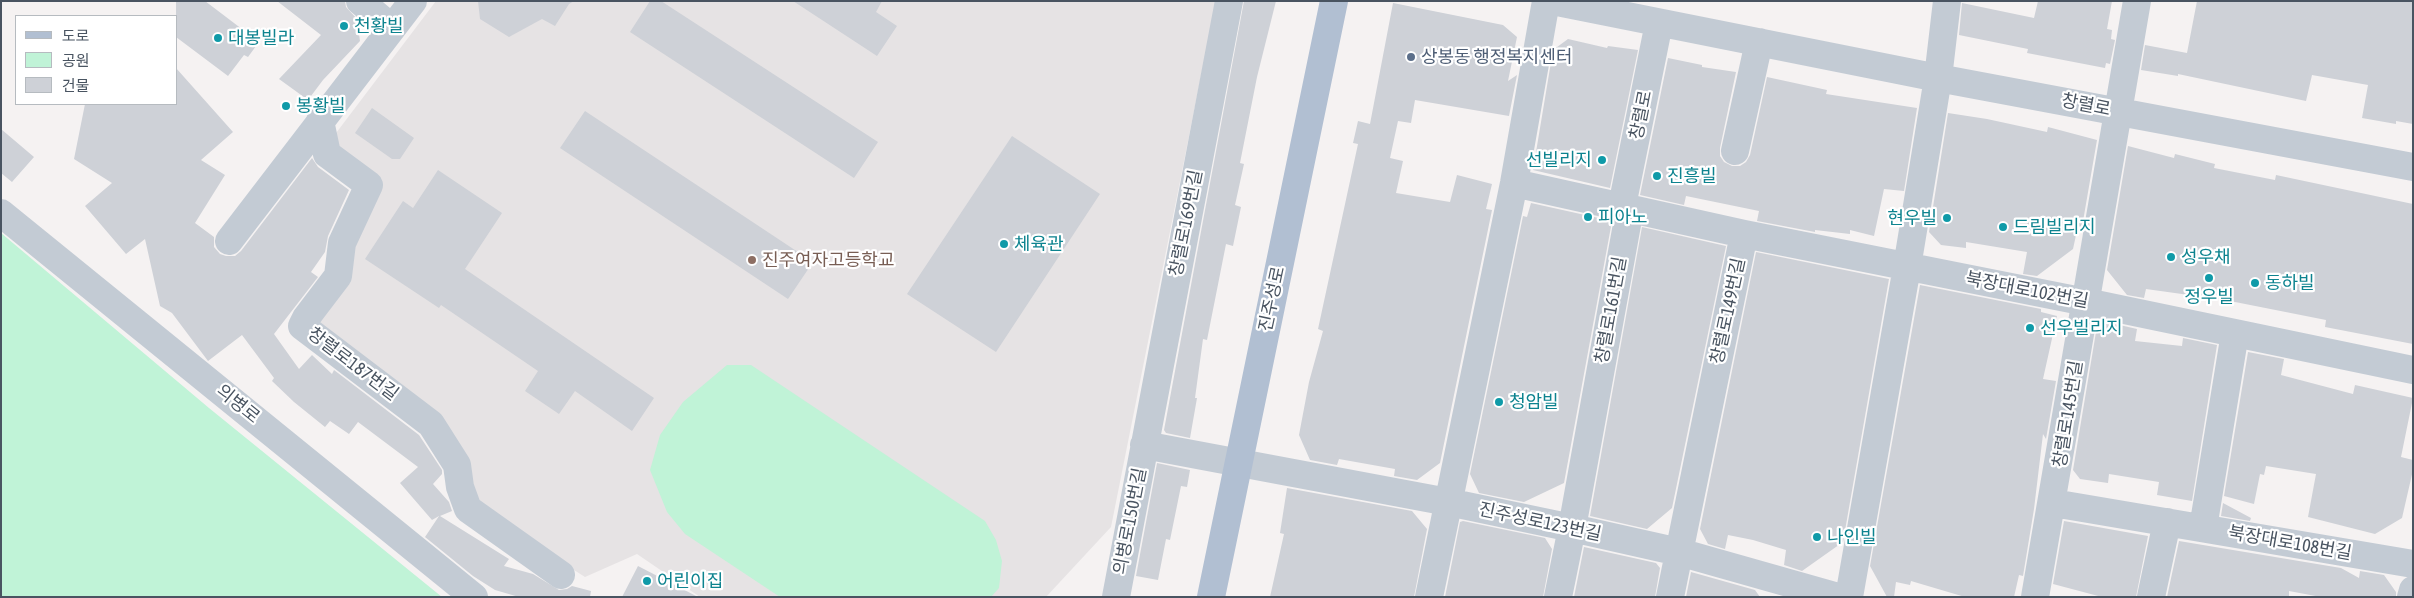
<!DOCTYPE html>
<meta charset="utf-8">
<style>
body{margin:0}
#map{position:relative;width:2414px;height:598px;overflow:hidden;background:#f5f2f2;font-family:"Asap Condensed","Noto Sans KR",sans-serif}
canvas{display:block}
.frame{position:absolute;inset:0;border:2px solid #495461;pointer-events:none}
.legend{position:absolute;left:15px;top:15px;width:162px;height:90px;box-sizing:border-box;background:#fff;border:1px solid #b6bbc0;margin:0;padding:6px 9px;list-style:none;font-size:15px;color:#495461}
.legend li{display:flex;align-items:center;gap:10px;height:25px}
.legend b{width:25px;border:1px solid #b6bbc0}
</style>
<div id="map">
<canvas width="2414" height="598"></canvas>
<div class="frame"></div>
<ul class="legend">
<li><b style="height:6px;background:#b1bfd2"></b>도로</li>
<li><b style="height:14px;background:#c0f3d7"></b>공원</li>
<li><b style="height:14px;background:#ced1d7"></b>건물</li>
</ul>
</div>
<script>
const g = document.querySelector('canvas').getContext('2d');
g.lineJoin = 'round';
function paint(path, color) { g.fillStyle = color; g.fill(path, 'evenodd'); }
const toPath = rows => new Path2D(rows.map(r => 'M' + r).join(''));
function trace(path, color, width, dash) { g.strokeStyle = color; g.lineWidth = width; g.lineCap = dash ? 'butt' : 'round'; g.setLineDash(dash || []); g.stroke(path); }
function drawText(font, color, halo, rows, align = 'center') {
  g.font = font + ' "Asap Condensed","Noto Sans KR",sans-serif'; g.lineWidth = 4.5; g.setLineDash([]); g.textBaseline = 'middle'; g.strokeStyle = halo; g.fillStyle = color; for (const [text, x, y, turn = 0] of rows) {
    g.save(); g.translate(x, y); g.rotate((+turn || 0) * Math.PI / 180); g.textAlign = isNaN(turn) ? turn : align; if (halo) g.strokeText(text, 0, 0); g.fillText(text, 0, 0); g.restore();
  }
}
paint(toPath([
 [436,1,1216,1,1111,527,1046,597,700,597,637,554,585,577,483,512,440,424,307,330,373,190,327,145]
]), '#e6e3e4');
paint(toPath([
 [1,233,209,408,442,597,1,597],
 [727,365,751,365,985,521,996,540,1002,561,999,588,991,597,780,597,685,534,667,512,650,470,660,435,683,402]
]), '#c0f3d7');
paint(toPath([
 [176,1,205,1,259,42,248,57,244,55,228,76,176,37],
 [277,1,345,1,346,7,357,19,360,41,323,80,308,100,279,79,321,35],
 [478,1,574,1,569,4,555,26,542,19,509,37,480,19],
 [650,1,661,1,878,142,854,178,630,32],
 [793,1,882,1,876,12,897,26,877,56],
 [1244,1,1276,1,1257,77,1240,163,1244,164,1235,205,1241,207,1233,246,1226,244,1207,340,1203,339,1195,398,1197,398,1190,438,1166,433,1164,430],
 [2038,1,2112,1,2107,29,2112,30,2111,39,2115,40,2110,64,2106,63,2105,68,2027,53,2028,49,1959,35,1962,3,2034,18],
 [2197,1,2413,1,2413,124,2396,121,2396,124,2362,118,2368,85,2312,75,2306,101,2178,74,2178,76,2141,70,2145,45,2187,53],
 [1393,3,1503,25,1517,37,1508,81,1517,75,1509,116,1415,100,1411,123,1398,121,1390,158,1403,161,1396,193,1450,202,1457,175,1492,184,1486,209,1492,210,1440,463,1417,480,1394,476,1395,469,1339,459,1337,465,1310,460,1299,435,1309,382,1323,331,1318,329,1358,144,1353,143,1358,121,1370,124],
 [1568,39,1607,48,1608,46,1638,50,1610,188,1533,170,1553,50],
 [1668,58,1702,65,1702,67,1736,72,1720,148,1720,156,1724,162,1732,166,1740,166,1746,162,1750,155,1767,77,1827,90,1826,94,1917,108,1904,191,1884,189,1874,236,1850,230,1850,234,1815,230,1815,232,1757,221,1759,211,1686,196,1684,205,1640,195],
 [176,68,233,132,201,160,225,175,195,223,214,237,214,247,220,254,226,256,235,256,241,251,312,158,318,167,349,190,328,236,325,252,311,272,318,277,274,334,299,369,312,355,332,374,334,370,419,435,442,470,442,474,433,484,449,502,452,511,440,516,509,559,504,566,533,574,559,590,567,589,572,586,591,591,590,597,519,597,495,590,473,576,425,537,439,516,432,520,400,483,418,467,358,422,349,434,330,421,325,427,294,402,272,381,274,378,242,335,208,361,172,313,160,306,145,239,126,254,85,206,112,183,74,159,85,104,176,104],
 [372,108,414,138,400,159,392,159,355,133],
 [585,111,813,262,788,299,560,148],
 [1948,113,1987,119,2047,132,2048,127,2097,140,2082,227,2078,226,2073,249,2037,276,2023,274,2027,252,1966,242,1966,248,1941,245,1929,232],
 [1,129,34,157,12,182,1,173],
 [1012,136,1100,194,996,352,907,294],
 [2128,146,2174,158,2175,154,2215,164,2214,168,2275,180,2276,175,2413,204,2413,344,2325,327,2326,320,2225,300,2146,289,2144,298,2127,295,2107,270],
 [438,170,502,213,465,269,654,398,632,431,575,391,559,414,525,391,538,371,441,305,439,308,365,259,403,201,413,208],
 [1531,203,1612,221,1564,483,1524,502,1479,493,1470,474,1523,216,1527,217],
 [1642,227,1726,246,1672,508,1647,529,1590,516],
 [1756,252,1889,279,1843,542,1802,571,1784,565,1786,550,1753,540,1728,535,1725,549,1708,544,1700,529],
 [1920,285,2041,309,2041,312,2057,316,2043,379,2056,381,2046,439,2043,434,2034,509,2023,576,2019,575,2014,597,1965,597,1911,581,1910,585,1896,582,1894,597,1887,597,1870,566],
 [2098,320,2137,329,2135,341,2182,346,2183,338,2217,345,2192,501,2157,495,2159,482,2109,474,2108,483,2080,479,2073,470],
 [2248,352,2284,359,2281,375,2353,394,2355,385,2413,398,2401,457,2413,460,2413,470,2402,518,2375,534,2308,517,2316,474,2266,466,2264,475,2260,474,2254,504,2224,496],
 [1157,463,1190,470,1187,487,1181,486,1170,540,1166,539,1158,580,1136,576],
 [1287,488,1412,511,1427,529,1414,597,1270,597,1284,534,1280,533],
 [2223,503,2251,518,2250,521,2221,516],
 [1463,521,1545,538,1552,549,1543,597,1445,597,1460,522],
 [2064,521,2148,536,2136,597,2102,597,2053,584],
 [2179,541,2341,568,2359,578,2360,571,2384,575,2396,592,2396,597,2321,597,2289,591,2289,597,2167,597],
 [1584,547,1656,563,1660,568,1655,597,1574,597],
 [638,566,698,597,622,597],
 [1691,572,1755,590,1760,597,1686,597]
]), '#ced1d7');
trace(toPath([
 [360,1,392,28],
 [1552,1,1938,78,2413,167],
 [320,121,327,154,369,185,342,243,338,276,306,318,302,326,431,424,457,465,460,487,468,509,561,575],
 [1735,151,1759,42],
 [1514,183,1744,234,2086,302,2413,370],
 [1622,206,1659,23],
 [1,213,474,597],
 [229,241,413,1],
 [1144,445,1448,502,1572,528,1679,552,1838,597],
 [2053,503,2413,564],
 [2203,528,2235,333],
 [1116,597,1229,1],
 [1429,597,1514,183,1546,1],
 [1558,597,1572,528,1630,208],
 [1670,597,1744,234],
 [1849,597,1907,267,1938,78,1947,1],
 [2035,597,2137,1],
 [2151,597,2167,522],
 [2411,597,2413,590]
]), '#c3cbd4', 28);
trace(toPath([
 [1211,597,1334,1]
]), '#b1bfd2', 28);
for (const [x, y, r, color] of [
 [344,26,5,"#0f9aa8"],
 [218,38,5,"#0f9aa8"],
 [1411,57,5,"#5c6f8a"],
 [286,106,5,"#0f9aa8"],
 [1602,160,5,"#0f9aa8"],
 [1657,176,5,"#0f9aa8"],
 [1588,217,5,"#0f9aa8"],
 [1947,218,5,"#0f9aa8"],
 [2003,227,5,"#0f9aa8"],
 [1004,244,5,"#0f9aa8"],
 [2171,257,5,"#0f9aa8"],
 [752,260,5,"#8d6e63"],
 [2209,278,5,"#0f9aa8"],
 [2255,283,5,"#0f9aa8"],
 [2030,328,5,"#0f9aa8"],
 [1499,402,5,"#0f9aa8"],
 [1817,537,5,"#0f9aa8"],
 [647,581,5,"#0f9aa8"]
]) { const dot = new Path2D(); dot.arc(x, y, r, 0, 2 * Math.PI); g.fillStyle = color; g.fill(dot); trace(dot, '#fff', 2); }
drawText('18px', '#0d838f', '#fff', [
 ["천황빌",354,26],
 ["대봉빌라",228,38],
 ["봉황빌",296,106],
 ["선빌리지",1592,160,"right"],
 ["진흥빌",1667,176],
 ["피아노",1598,217],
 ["현우빌",1937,218,"right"],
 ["드림빌리지",2013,227],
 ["체육관",1014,244],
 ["성우채",2181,257],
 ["동하빌",2265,283],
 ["정우빌",2209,297,"center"],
 ["선우빌리지",2040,328],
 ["청암빌",1509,402],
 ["나인빌",1827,537],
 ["어린이집",657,581]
], 'left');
drawText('18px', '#4e5e75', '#fff', [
 ["상봉동 행정복지센터",1421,57]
], 'left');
drawText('18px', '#495461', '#fff', [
 ["창렬로",2086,105,11],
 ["창렬로",1641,115,-79],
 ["창렬로169번길",1186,223,-79],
 ["북장대로102번길",2027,290,11],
 ["진주성로",1272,299,-78],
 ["창렬로161번길",1611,310,-80],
 ["창렬로149번길",1728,311,-78],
 ["창렬로187번길",353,364,37],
 ["의병로",238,404,39],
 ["창렬로145번길",2068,414,-81],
 ["의병로150번길",1130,521,-79],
 ["진주성로123번길",1540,522,12],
 ["북장대로108번길",2290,543,10]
]);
drawText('18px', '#785e54', '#fff', [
 ["진주여자고등학교",762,260]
], 'left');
</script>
